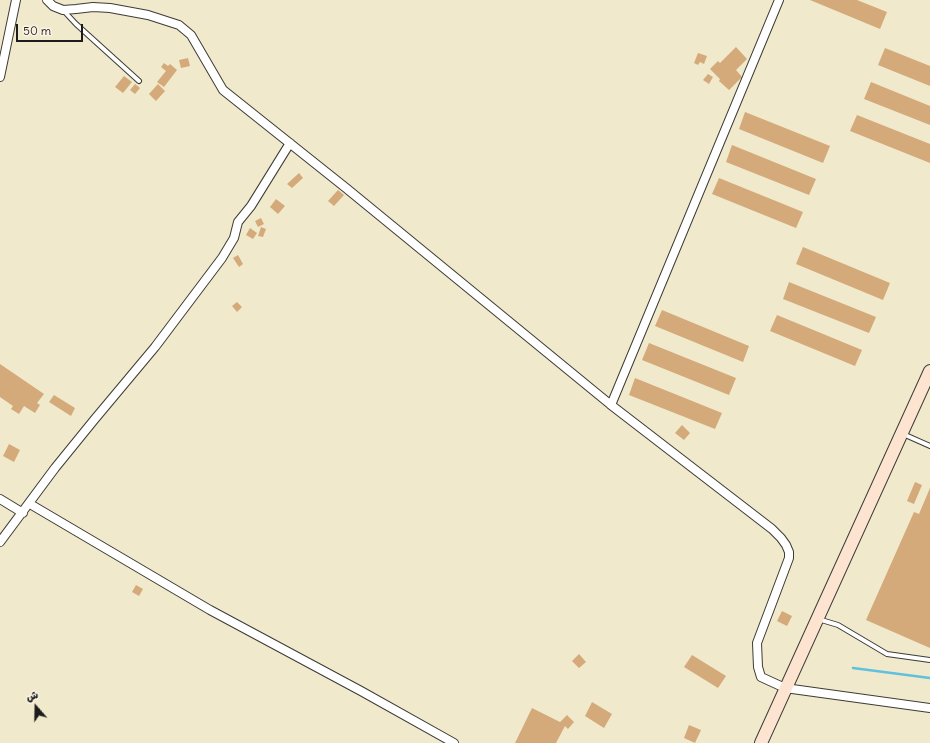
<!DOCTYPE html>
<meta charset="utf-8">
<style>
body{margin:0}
#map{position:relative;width:930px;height:743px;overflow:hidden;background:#f0e9cc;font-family:Delius,"Playpen Sans Arabic",sans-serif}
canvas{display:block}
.north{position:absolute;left:16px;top:687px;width:40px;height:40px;-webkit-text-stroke:3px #fcf5e5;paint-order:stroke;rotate:340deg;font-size:11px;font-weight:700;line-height:16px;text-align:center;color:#1c1c1c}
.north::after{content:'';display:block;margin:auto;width:14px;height:18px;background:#1c1c1c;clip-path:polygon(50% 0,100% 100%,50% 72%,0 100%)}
.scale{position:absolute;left:16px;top:24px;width:67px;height:18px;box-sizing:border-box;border:2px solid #1c1c1c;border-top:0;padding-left:5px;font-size:12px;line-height:14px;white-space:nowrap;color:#1c1c1c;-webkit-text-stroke:3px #fcf5e5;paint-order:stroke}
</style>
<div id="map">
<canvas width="930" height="743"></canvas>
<div class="north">ش</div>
<div class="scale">50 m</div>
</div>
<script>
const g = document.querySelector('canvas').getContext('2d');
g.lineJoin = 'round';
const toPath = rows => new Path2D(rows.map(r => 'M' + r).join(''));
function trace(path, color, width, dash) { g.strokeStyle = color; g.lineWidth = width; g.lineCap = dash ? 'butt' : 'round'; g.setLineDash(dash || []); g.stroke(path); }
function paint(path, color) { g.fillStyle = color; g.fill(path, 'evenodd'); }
trace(toPath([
 [853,668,930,678]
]), '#5fc1dd', 2.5);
paint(toPath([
 [810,0,857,0,887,12,880,29],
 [736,47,747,59,736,70,742,77,729,90,719,81,720,79,710,69,718,61,720,63],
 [885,48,930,66,930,86,878,65],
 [698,53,707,56,704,64,700,62,698,65,694,63],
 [188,58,190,66,181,68,179,60],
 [164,63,168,66,170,64,177,70,164,87,157,82,166,71,161,67],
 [708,74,713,77,709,84,703,80],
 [124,76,132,82,123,93,115,87],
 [871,82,930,106,930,125,864,99],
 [135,84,140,88,135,94,130,90],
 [158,84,165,91,156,101,149,94],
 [745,112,830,146,823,163,739,129],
 [857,115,930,144,930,163,850,131],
 [732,145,816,179,809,195,726,162],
 [299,173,303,178,292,188,287,184],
 [719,178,803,212,796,228,712,194],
 [338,190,344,195,334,206,328,201],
 [276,199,285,206,278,214,270,207],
 [261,218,264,224,258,227,255,221],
 [261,227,266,229,263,237,258,236],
 [250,228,257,233,253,239,246,235],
 [803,247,890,283,883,300,796,264],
 [238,255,243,264,239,267,233,258],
 [789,282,876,317,869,333,783,299],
 [237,302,242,307,237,312,232,306],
 [662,310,749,346,743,362,655,326],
 [777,315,862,350,855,366,770,331],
 [649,343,736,378,729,395,642,360],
 [0,364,44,394,37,403,40,405,35,413,24,406,19,414,11,409,13,406,0,397],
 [635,378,722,413,715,429,629,395],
 [54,395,75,408,71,416,49,402],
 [682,425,690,433,684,440,675,433],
 [9,444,20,450,14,462,3,456],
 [915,482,922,485,914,504,907,501],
 [930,488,930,648,866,620,914,512,919,514],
 [136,585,143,589,139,596,132,592],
 [782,611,792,616,787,626,777,621],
 [579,654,586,662,579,668,572,661],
 [692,655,726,676,718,688,684,667],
 [592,702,612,714,604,728,585,716],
 [532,708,560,722,567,715,574,722,568,729,565,726,556,743,515,743],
 [689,725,701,730,695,743,684,738]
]), '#d4aa7a');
const lane = toPath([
 [63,10,76,24,139,81],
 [903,434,930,446],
 [818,619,838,625,887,654,930,660]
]);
const street = toPath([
 [47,0,53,6,63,10,76,9,93,7,110,8,148,15,179,25,191,35,223,90,346,188,611,405,772,529,781,538,786,545,789,552,789,558,757,643,758,667,761,677,785,688,930,708],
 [0,77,16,0],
 [611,405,779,0],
 [0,499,23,513],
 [30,504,210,610,361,691,454,743],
 [0,542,55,468,94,420,155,347,222,258,234,238,238,222,251,206,290,143]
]);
const secondary = toPath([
 [761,743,930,371]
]);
trace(lane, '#3c3b36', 6);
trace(street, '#3c3b36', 10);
trace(secondary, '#3c3b36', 14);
trace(lane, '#fff', 4);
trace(street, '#fff', 8);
trace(secondary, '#fde4d1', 12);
</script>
